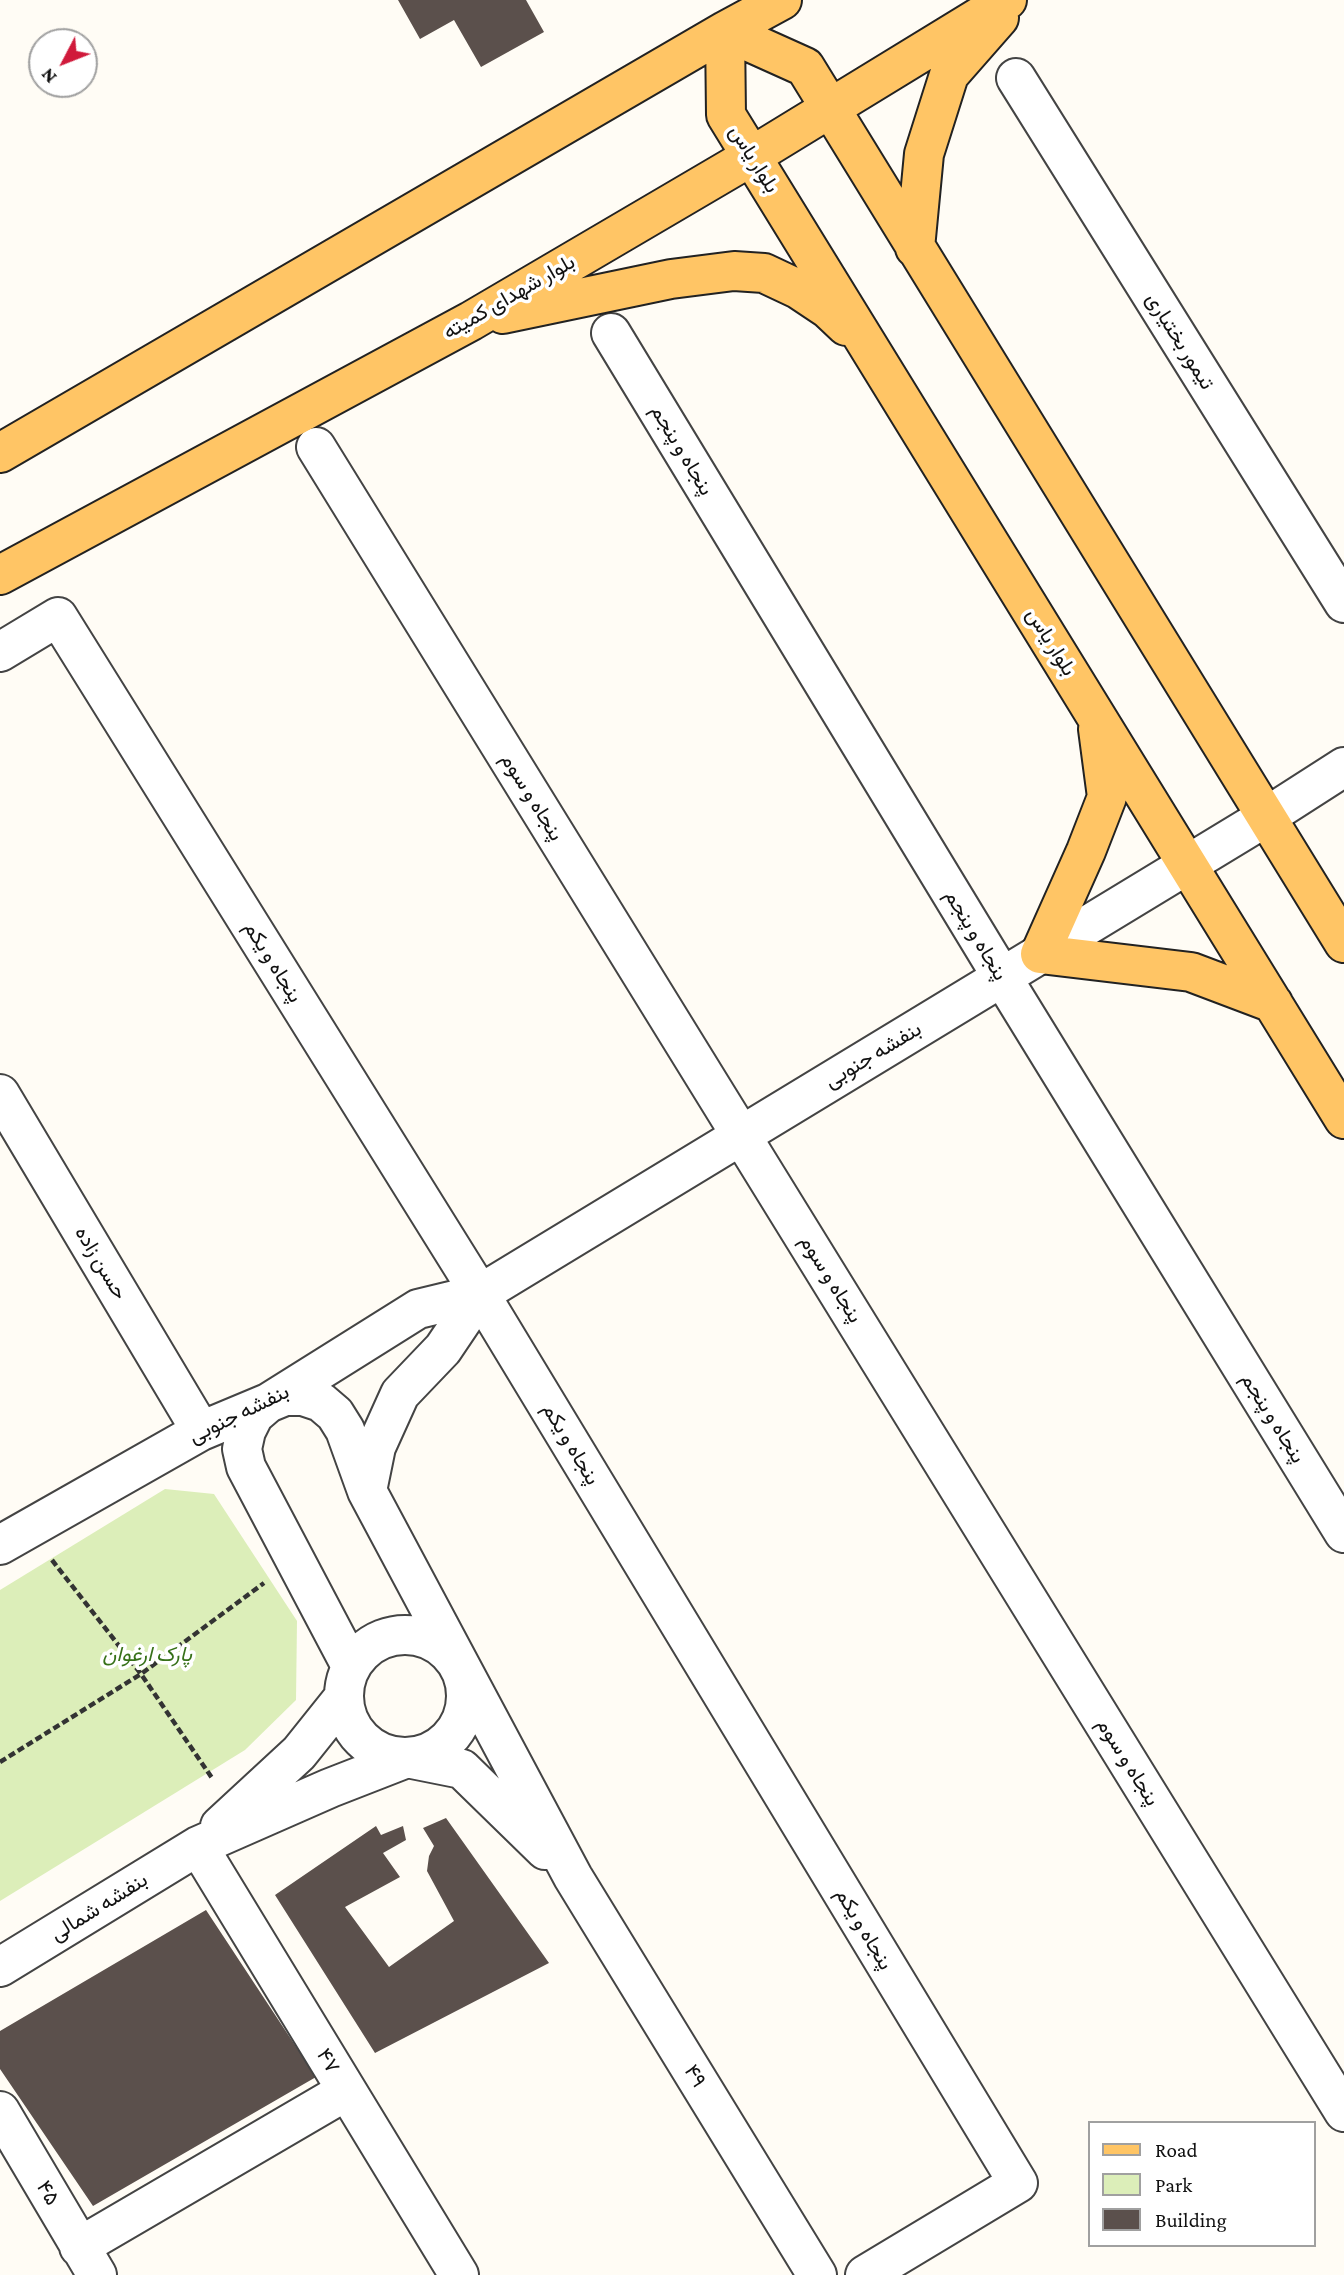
<!DOCTYPE html>
<meta charset="utf-8">
<style>
body{margin:0}
#map{position:relative;width:1344px;height:2275px;overflow:hidden;background:#fffcf5;font-family:"Crimson Pro",serif}
canvas{display:block}
.legend{position:absolute;left:1088px;top:2121px;width:228px;height:126px;box-sizing:border-box;background:#fff;border:2px solid #a0a0a0;margin:0;padding:9px 12px;list-style:none;font-size:21px;color:#111}
.legend li{display:flex;align-items:center;gap:14px;height:35px}
.legend b{width:35px;border:2px solid #a0a0a0}
.north{position:absolute;left:28px;top:28px;width:70px;height:70px;box-sizing:border-box;background:#fff;border:2px solid #a0a0a0;border-radius:50%;rotate:228deg;font-size:19px;font-weight:700;line-height:28px;text-align:center;color:#111}
.north::after{content:'';display:block;margin:auto;width:24px;height:32px;background:#d01a3b;clip-path:polygon(50% 0,100% 100%,50% 72%,0 100%)}
</style>
<div id="map">
<canvas width="1344" height="2275"></canvas>
<ul class="legend">
<li><b style="height:9px;background:#ffc565"></b>Road</li>
<li><b style="height:19px;background:#dceeb9"></b>Park</li>
<li><b style="height:19px;background:#5b504c"></b>Building</li>
</ul>
<div class="north">N</div>
</div>
<script>
const g = document.querySelector('canvas').getContext('2d');
g.lineJoin = 'round';
function paint(path, color) { g.fillStyle = color; g.fill(path, 'evenodd'); }
const toPath = rows => new Path2D(rows.map(r => 'M' + r).join(''));
function trace(path, color, width, dash) { g.strokeStyle = color; g.lineWidth = width; g.lineCap = dash ? 'butt' : 'round'; g.setLineDash(dash || []); g.stroke(path); }
function drawText(font, color, halo, rows, align = 'center') {
  g.font = font + ' "Crimson Pro",Vazirmatn,serif'; g.lineWidth = 7; g.setLineDash([]); g.textBaseline = 'middle'; g.strokeStyle = halo; g.fillStyle = color; for (const [text, x, y, turn = 0] of rows) {
    g.save(); g.translate(x, y); g.rotate((+turn || 0) * Math.PI / 180); g.textAlign = isNaN(turn) ? turn : align; if (halo) g.strokeText(text, 0, 0); g.fillText(text, 0, 0); g.restore();
  }
}
paint(toPath([
 [165,1489,214,1494,297,1621,296,1700,245,1750,0,1901,0,1590]
]), '#dceeb9');
paint(toPath([
 [398,0,526,0,544,32,481,67,454,20,420,39],
 [446,1818,549,1963,375,2053,275,1895,376,1826,381,1835,403,1826,406,1840,383,1853,400,1877,345,1907,389,1967,454,1921,427,1871,429,1856,434,1846,423,1828],
 [206,1910,316,2077,93,2206,0,2069,0,2031]
]), '#5b504c');
const minor = toPath([
 [1016,78,1344,603],
 [611,333,1002,977,1344,1533],
 [316,447,1344,2112],
 [0,652,58,617,480,1294,1018,2183,865,2275],
 [0,1094,201,1431],
 [367,1491,376,1447,400,1394,443,1349,480,1294],
 [0,1545,201,1431,268,1403,418,1309,480,1294,1266,817,1344,767],
 '344 1696a61 61 0 1 1 122 0a61 61 0 1 1-122 0Z',
 [351,1666,246,1467,242,1449,246,1431,254,1415,268,1403,285,1396,303,1396,321,1402,335,1414,345,1430,367,1491,573,1877,817,2275],
 [220,1826,299,1753,343,1698],
 [198,1846,459,2275],
 [0,1967,198,1846,330,1788,407,1758,462,1769,545,1850],
 [0,2111,97,2275],
 [79,2247,346,2091]
]);
const major = toPath([
 [725,31,726,115,1344,1119],
 [725,31,805,67,1344,943],
 [915,248,924,154,949,75,999,18],
 [503,314,671,279,734,271,764,273,798,289,828,309,846,326],
 [0,453,725,31,782,0],
 [0,575,471,321,752,156,1007,0],
 [1098,729,1107,797,1086,851,1040,954,1191,972,1273,1003]
]);
trace(minor, '#444', 42);
trace(major, '#222', 42);
trace(toPath([
 [52,1560,141,1674,212,1778],
 [0,1762,141,1674,264,1583]
]), '#333', 4.5, [7, 3.5]);
trace(minor, '#fff', 38);
trace(major, '#ffc565', 38);
drawText('21px', '#111', '#fff', [
 ["بلوار یاس",754,159,58],
 ["بلوار شهدای کمیته",509,297,-30],
 ["تیمور بختیاری",1180,341,58],
 ["پنجاه و پنجم",682,450,59],
 ["بلوار یاس",1051,642,58],
 ["پنجاه و سوم",532,797,58],
 ["پنجاه و پنجم",976,935,59],
 ["پنجاه و یکم",273,962,58],
 ["بنفشه جنوبی",873,1055,-31],
 ["حسن زاده",101,1263,59],
 ["پنجاه و سوم",831,1279,58],
 ["بنفشه جنوبی",239,1414,-26],
 ["پنجاه و پنجم",1273,1418,58],
 ["پنجاه و یکم",571,1444,59],
 ["پنجاه و سوم",1128,1762,58],
 ["بنفشه شمالی",99,1907,-32],
 ["پنجاه و یکم",864,1929,59],
 ["۴۷",328,2061,59],
 ["۴۹",695,2076,58],
 ["۴۵",48,2193,60]
]);
drawText('italic 21px', '#377119', '#fff', [
 ["پارک ارغوان",147,1655]
]);
</script>
